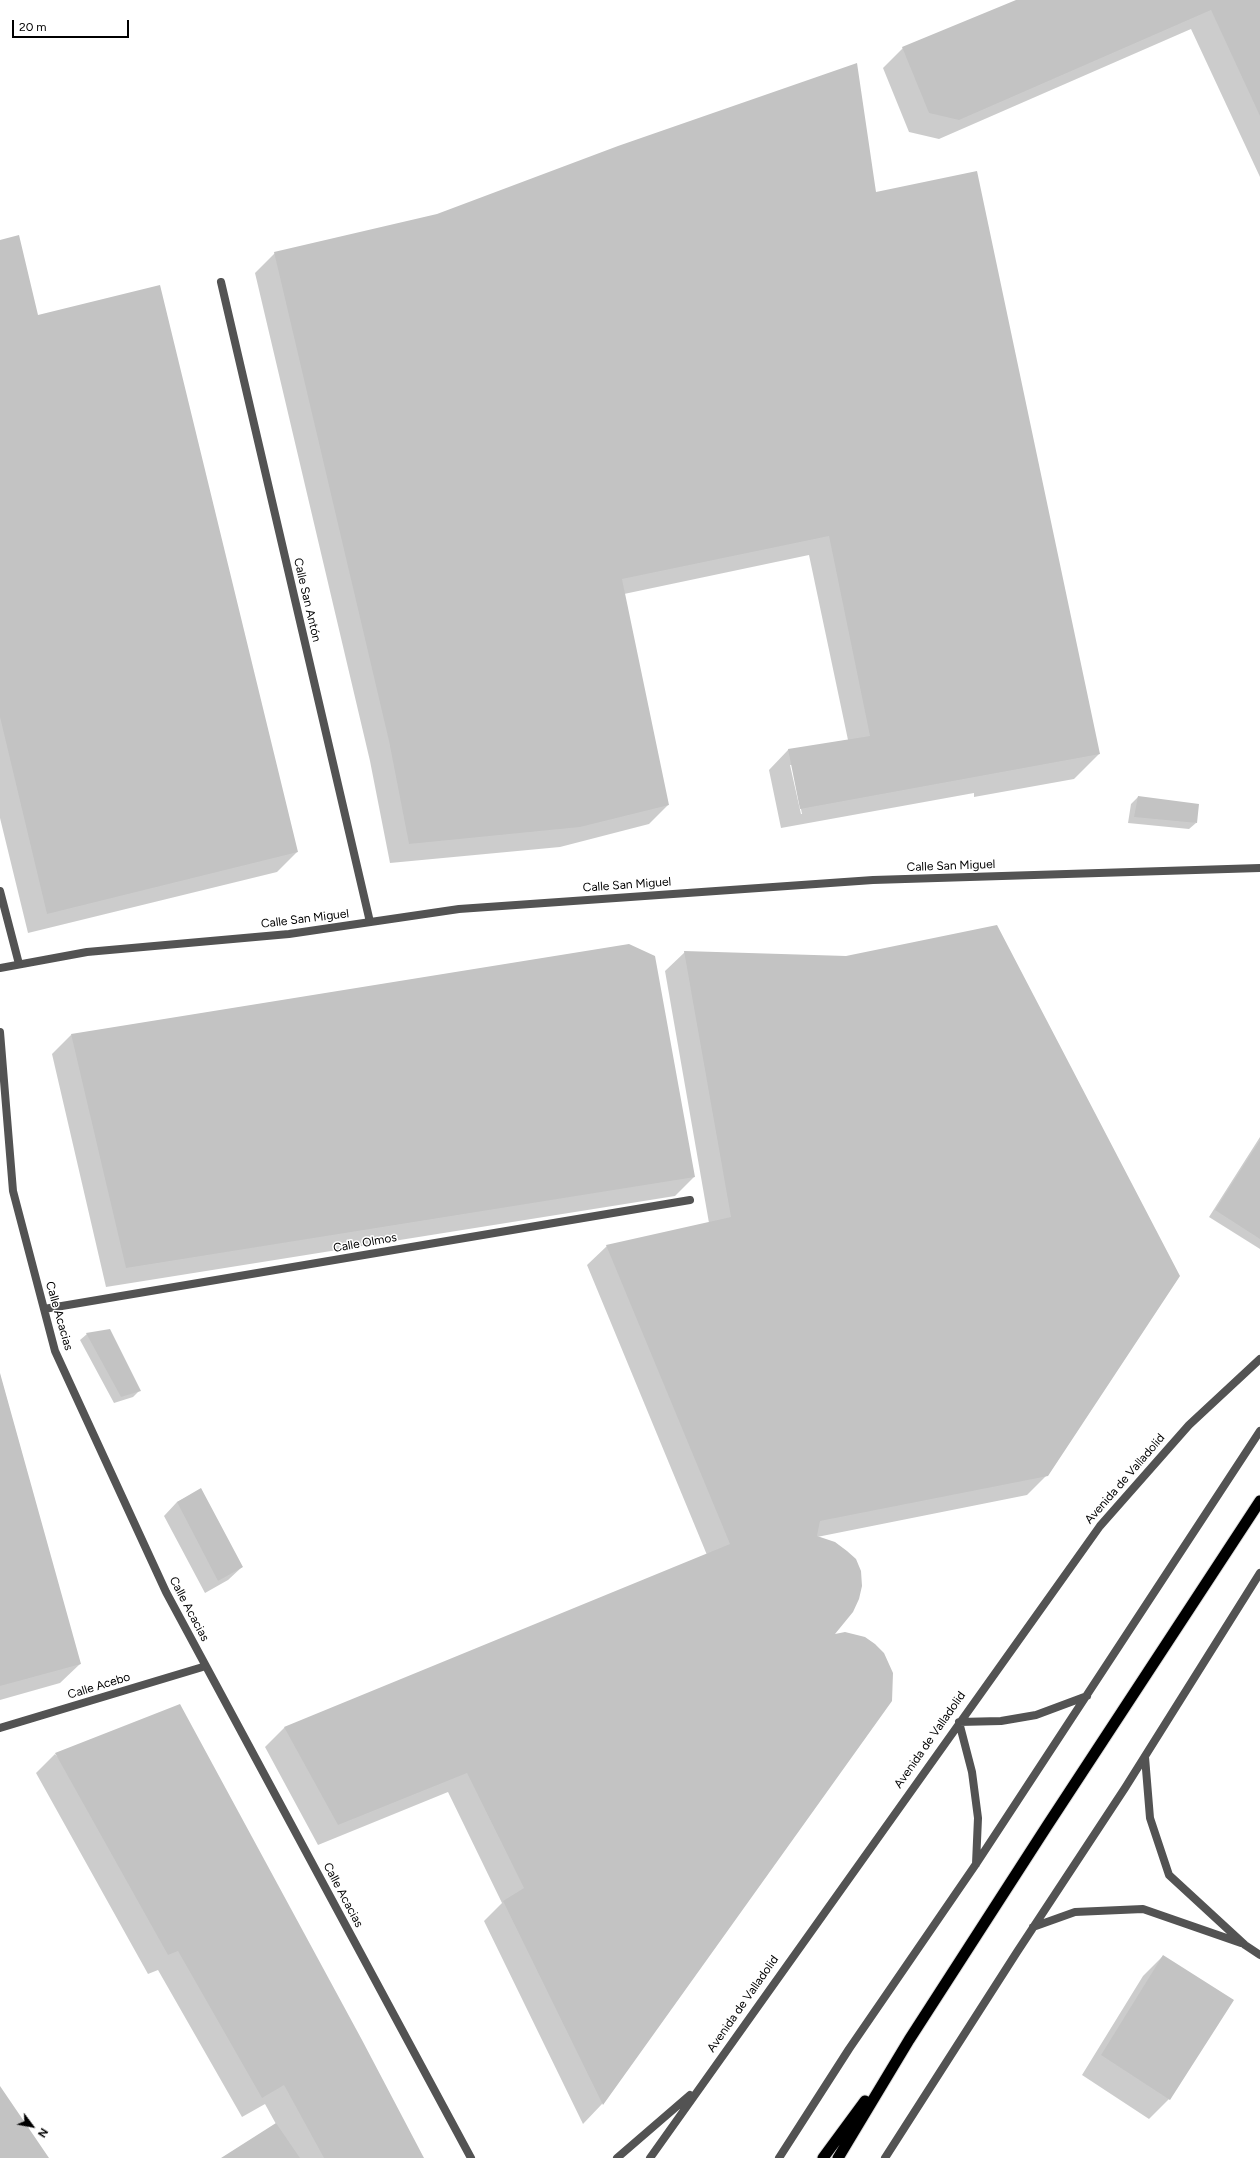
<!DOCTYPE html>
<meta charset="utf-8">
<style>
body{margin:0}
#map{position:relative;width:1260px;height:2158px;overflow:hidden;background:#fff;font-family:Figtree,sans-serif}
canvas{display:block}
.north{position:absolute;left:12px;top:2106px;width:40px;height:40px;-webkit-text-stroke:3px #fff;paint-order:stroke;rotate:122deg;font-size:11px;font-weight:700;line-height:16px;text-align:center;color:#000}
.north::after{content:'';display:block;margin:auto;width:14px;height:18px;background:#000;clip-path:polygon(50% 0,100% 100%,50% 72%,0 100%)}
.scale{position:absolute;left:12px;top:20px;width:117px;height:18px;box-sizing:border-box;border:2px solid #000;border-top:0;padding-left:5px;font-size:12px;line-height:14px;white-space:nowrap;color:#000;-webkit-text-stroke:3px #fff;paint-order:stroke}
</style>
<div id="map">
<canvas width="1260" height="2158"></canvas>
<div class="north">N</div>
<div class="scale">20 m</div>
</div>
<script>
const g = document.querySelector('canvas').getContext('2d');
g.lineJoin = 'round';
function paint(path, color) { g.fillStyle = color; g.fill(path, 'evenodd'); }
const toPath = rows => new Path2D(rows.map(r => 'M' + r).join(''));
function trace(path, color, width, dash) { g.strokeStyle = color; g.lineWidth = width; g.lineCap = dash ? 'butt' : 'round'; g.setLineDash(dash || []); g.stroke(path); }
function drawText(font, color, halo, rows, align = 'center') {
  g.font = font + ' Figtree,sans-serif'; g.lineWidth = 3; g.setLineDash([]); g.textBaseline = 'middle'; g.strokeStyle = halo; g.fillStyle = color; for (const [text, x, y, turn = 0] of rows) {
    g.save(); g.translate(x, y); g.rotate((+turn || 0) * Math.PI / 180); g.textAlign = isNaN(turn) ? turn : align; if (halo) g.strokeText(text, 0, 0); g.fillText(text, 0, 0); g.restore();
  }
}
paint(toPath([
 [1019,0,1260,0,1260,177,1191,29,939,139,909,132,883,68,903,48],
 [875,193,1099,754,1074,779,974,797,974,793,781,828,769,770,788,750,848,740,809,555,624,594,668,805,649,824,560,847,390,863,370,761,255,273,275,253],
 [790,765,792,765,802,814,801,814],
 [0,241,297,852,277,872,28,933,0,818],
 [1138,797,1196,823,1189,829,1128,823,1131,804],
 [685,952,1047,1475,1027,1495,817,1537,833,1635,891,1700,602,2104,583,2124,484,1921,502,1903,448,1792,318,1845,265,1747,284,1728,707,1555,587,1265,607,1246,709,1223,665,971],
 [71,1035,694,1177,675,1196,106,1287,52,1054],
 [1260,1137,1260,1249,1209,1217],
 [87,1334,139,1391,133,1397,114,1403,80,1340],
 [0,1375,80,1664,60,1683,0,1700],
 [201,1490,242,1567,228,1580,205,1593,164,1516,177,1502],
 [55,1754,423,2158,223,2158,276,2124,265,2104,242,2117,158,1970,148,1974,36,1773],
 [1163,1956,1232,2000,1169,2099,1149,2119,1082,2075,1143,1976]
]), '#0003');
paint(toPath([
 [1016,0,1260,0,1260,116,1211,10,959,120,929,113,902,47],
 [857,63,876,192,977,171,1100,754,800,809,788,749,870,736,829,536,622,579,669,805,580,827,409,844,389,741,274,252,437,214,618,146],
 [19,235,38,315,160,285,298,852,47,914,0,717,0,240],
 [1138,796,1199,804,1197,823,1134,817],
 [997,925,1180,1276,1048,1476,820,1521,817,1536,835,1542,847,1551,856,1559,861,1571,862,1586,859,1599,853,1612,835,1634,845,1632,865,1637,875,1644,884,1653,893,1673,892,1701,603,2105,503,1901,524,1888,467,1773,338,1825,284,1727,730,1544,606,1245,731,1217,684,951,846,956],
 [629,944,655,956,695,1177,126,1268,71,1034],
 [1260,1140,1260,1239,1215,1210],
 [110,1329,141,1391,121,1397,86,1333],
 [0,1373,81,1664,0,1686],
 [201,1488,243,1567,218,1581,177,1502],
 [180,1704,362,2040,424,2158,324,2158,284,2085,262,2098,178,1951,168,1955,55,1753],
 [1163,1955,1234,2000,1170,2100,1101,2055],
 [0,2086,49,2158,0,2158],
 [276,2123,300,2158,221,2158]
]), '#c3c3c3');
const trunk = toPath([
 [823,2158,865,2101],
 [838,2158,909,2040,1047,1826,1260,1501]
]);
trace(trunk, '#dbdbdb', 13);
trace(toPath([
 [221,282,370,922],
 [0,891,19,964],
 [0,968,87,952,289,934,459,909,873,880,1260,868],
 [0,1032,13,1191,55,1351,166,1592,471,2158],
 [44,1309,690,1200],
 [0,1728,206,1666],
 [1145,1757,1150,1818,1169,1875,1245,1945,1260,1955],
 [976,1864,978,1818,972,1772,959,1722,1001,1721,1036,1715,1087,1696],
 [1033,1927,1075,1912,1143,1909,1241,1943],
 [617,2158,690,2095],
 [650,2158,1100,1526,1189,1425,1260,1359],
 [779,2158,849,2049,976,1864,1260,1431],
 [885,2158,1017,1952,1125,1788,1260,1573]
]), '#535353', 8);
trace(trunk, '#000', 11);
drawText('12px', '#000', '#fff', [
 ["Calle San Antón",307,600,77],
 ["Calle San Miguel",951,866,-2],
 ["Calle San Miguel",627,885,-4],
 ["Calle San Miguel",305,919,-7],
 ["Calle Olmos",365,1243,-10],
 ["Calle Acacias",59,1316,74],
 ["Avenida de Valladolid",1125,1479,-49],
 ["Calle Acacias",189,1609,62],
 ["Calle Acebo",99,1686,-17],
 ["Avenida de Valladolid",930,1740,-55],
 ["Calle Acacias",343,1895,62],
 ["Avenida de Valladolid",743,2004,-55]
]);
</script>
